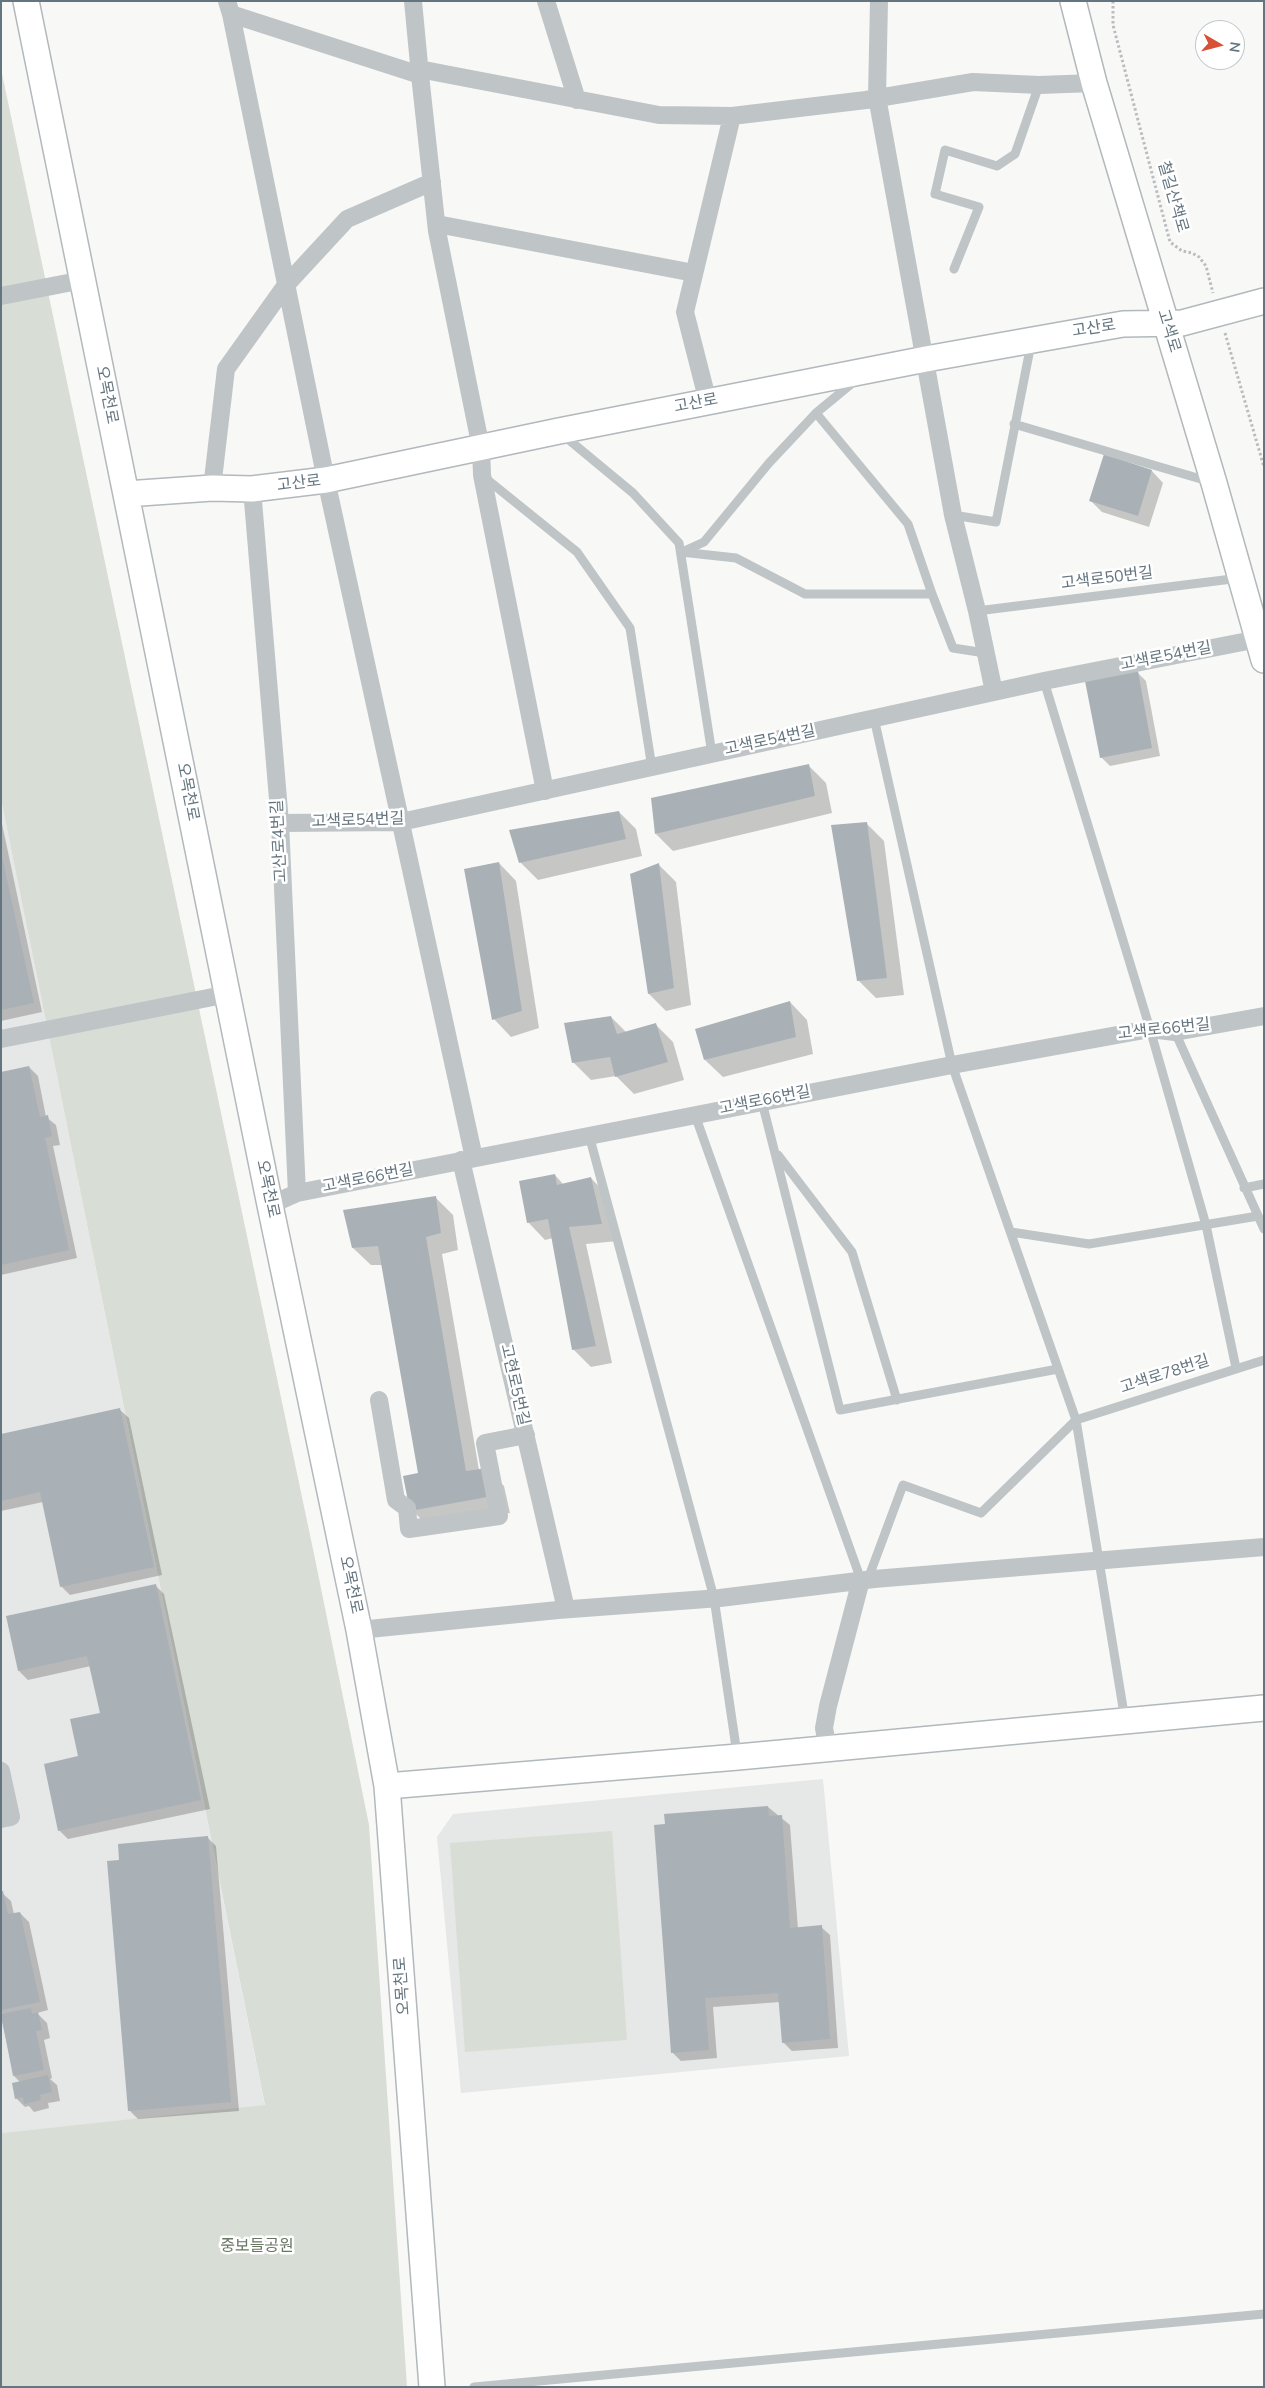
<!DOCTYPE html>
<meta charset="utf-8">
<style>
body{margin:0}
#map{position:relative;width:1265px;height:2388px;overflow:hidden;background:#f8f8f6;font-family:"Nunito Sans",sans-serif}
canvas{display:block}
.frame{position:absolute;inset:0;border:2px solid #65757f;pointer-events:none}
.north{position:absolute;left:1195px;top:20px;width:50px;height:50px;box-sizing:border-box;background:#fff;border:1px solid #c1c8cc;border-radius:50%;rotate:98deg;font-size:14px;font-weight:700;line-height:20px;text-align:center;color:#65757f}
.north::after{content:'';display:block;margin:auto;width:18px;height:22px;background:#d75136;clip-path:polygon(50% 0,100% 100%,50% 72%,0 100%)}
</style>
<div id="map">
<canvas width="1265" height="2388"></canvas>
<div class="frame"></div>
<div class="north">N</div>
</div>
<script>
const g = document.querySelector('canvas').getContext('2d');
g.lineJoin = 'round';
function paint(path, color) { g.fillStyle = color; g.fill(path, 'evenodd'); }
const toPath = rows => new Path2D(rows.map(r => 'M' + r).join(''));
function trace(path, color, width, dash) { g.strokeStyle = color; g.lineWidth = width; g.lineCap = dash ? 'butt' : 'round'; g.setLineDash(dash || []); g.stroke(path); }
function drawText(font, color, halo, rows, align = 'center') {
  g.font = font + ' "Nunito Sans","Noto Sans KR",sans-serif'; g.lineWidth = 5; g.setLineDash([]); g.textBaseline = 'middle'; g.strokeStyle = halo; g.fillStyle = color; for (const [text, x, y, turn = 0] of rows) {
    g.save(); g.translate(x, y); g.rotate((+turn || 0) * Math.PI / 180); g.textAlign = isNaN(turn) ? turn : align; if (halo) g.strokeText(text, 0, 0); g.fillText(text, 0, 0); g.restore();
  }
}
paint(toPath([
 [1,799,265,2106,1,2133],
 [823,1779,849,2056,461,2093,437,1837,453,1814]
]), '#e6e7e7');
paint(toPath([
 [1,69,314,1554,369,1825,407,2387,1,2387,1,2133,265,2105,1,799],
 [612,1831,627,2040,465,2052,450,1843]
]), '#d8ddd5');
paint(toPath([
 [1152,471,1163,483,1149,527,1102,512,1091,501],
 [1137,672,1146,681,1160,756,1110,766,1101,757],
 [809,766,826,783,832,813,673,851,656,834],
 [619,812,636,829,642,856,538,880,520,862],
 [1,819,42,1012,1,1021],
 [866,823,884,841,904,995,876,998,858,980],
 [499,863,516,881,539,1028,511,1037,494,1019],
 [659,865,676,882,691,1005,666,1011,649,994],
 [790,1002,807,1020,813,1054,723,1077,705,1060],
 [611,1017,627,1033,656,1025,673,1042,684,1080,634,1094,616,1076,591,1080,573,1062],
 [29,1067,38,1076,46,1117,56,1125,60,1145,53,1146,77,1258,1,1275,1,1073],
 [555,1175,563,1184,591,1178,608,1196,618,1241,586,1244,612,1363,591,1367,574,1350,553,1238,545,1240,528,1222],
 [435,1197,453,1215,458,1250,442,1254,479,1470,487,1469,504,1486,510,1513,429,1527,412,1510,419,1474,383,1265,371,1265,353,1248],
 [120,1410,129,1418,162,1575,70,1595,61,1586,43,1502,1,1511,1,1436],
 [155,1585,164,1594,210,1809,68,1839,59,1830,80,1757,101,1714,91,1666,28,1680,19,1671],
 [768,1807,790,1825,798,1929,821,1927,830,1935,838,2048,792,2051,783,2042,780,2002,713,2007,717,2058,681,2061,672,2052],
 [207,1837,216,1846,239,2111,138,2119,130,2111,121,1861],
 [1,1892,11,1901,14,1914,20,1913,29,1922,48,2010,37,2013,47,2023,50,2038,44,2040,52,2078,50,2079,57,2085,60,2101,48,2103,49,2108,34,2112,29,2106,25,2107,16,2098,21,2083,14,2076,1,2017,4,2015,1,2012]
]), '#0003');
paint(toPath([
 [1104,454,1152,470,1138,516,1089,501],
 [1138,671,1152,748,1100,758,1085,681],
 [809,764,815,796,655,834,651,798],
 [619,811,626,839,519,863,509,830],
 [867,822,887,978,857,981,831,825],
 [1,852,34,1003,1,1010],
 [499,862,522,1011,492,1020,464,869],
 [659,863,674,988,648,994,630,874],
 [790,1001,796,1037,704,1060,695,1029],
 [611,1016,617,1034,656,1023,668,1062,615,1077,610,1057,572,1063,564,1023],
 [29,1066,40,1117,48,1115,52,1136,45,1138,69,1250,1,1265,1,1072],
 [555,1174,557,1185,591,1177,602,1224,569,1227,596,1346,572,1350,548,1219,527,1223,519,1181],
 [436,1196,441,1233,426,1237,466,1471,487,1468,493,1496,410,1511,403,1476,418,1473,378,1246,352,1248,343,1210],
 [120,1408,154,1567,60,1587,40,1492,1,1501,1,1434],
 [156,1584,201,1800,58,1831,44,1764,78,1756,70,1719,100,1713,87,1656,18,1671,6,1616],
 [768,1806,769,1816,782,1815,790,1928,822,1925,830,2039,782,2043,778,1993,705,1998,709,2050,671,2053,654,1825,665,1824,664,1814],
 [208,1836,231,2102,128,2111,107,1861,119,1860,118,1844],
 [1,1891,3,1891,8,1914,20,1912,40,2002,1,2010],
 [31,2008,32,2014,38,2012,42,2030,36,2031,44,2070,13,2076,1,2014],
 [48,2075,52,2092,40,2095,41,2100,24,2104,23,2097,15,2099,12,2083]
]), '#a9b1b6');
const secondary = toPath([
 [26,1,270,1205,359,1630,387,1786,432,2387],
 [1073,1,1094,83,1214,483,1264,660],
 [126,494,212,488,252,489,326,480,559,431,926,359,1123,324,1182,323,1264,301],
 [387,1786,738,1757,1264,1708]
]);
trace(secondary, '#b2b8bc', 28);
trace(toPath([
 [1113,1,1113,25,1170,242,1182,251,1192,253,1199,257,1206,266,1213,293],
 [1225,333,1264,467]
]), '#babdbf', 3, [2.5, 2.5]);
trace(toPath([
 [954,269,979,207,935,194,945,150,997,166,1015,154,1039,85],
 [1014,424,1211,482],
 [563,435,633,493,679,543,712,754],
 [484,477,577,552,630,628,652,768],
 [953,515,996,522,1031,344],
 [681,552,736,558,805,594,932,594,908,524,816,413],
 [682,552,704,542,769,463,816,413,856,380],
 [932,594,953,648,985,653],
 [977,611,1240,578],
 [1044,681,1150,1029,1206,1225,1236,1368],
 [874,718,952,1065,1076,1420,1125,1720],
 [1175,1032,1264,1229],
 [762,1102,840,1410,1058,1369],
 [695,1115,861,1580],
 [589,1135,714,1598,737,1754],
 [778,1155,852,1252,897,1400],
 [1244,1188,1264,1184],
 [1011,1232,1089,1244,1258,1216],
 [868,1579,903,1485,981,1513,1076,1420,1264,1360],
 [474,2387,1264,2314]
]), '#bfc4c7', 9);
trace(toPath([
 [227,1,231,14,420,75,413,1],
 [546,1,577,100],
 [879,1,877,97,953,515,977,611,994,692],
 [231,14,326,480,474,1158],
 [419,69,659,115,732,116,866,100,973,82,1039,85,1094,83],
 [420,75,437,231,481,448,482,475,545,791],
 [437,224,694,273],
 [1,296,83,280],
 [708,402,685,312,732,116],
 [212,488,226,369,286,285,347,219,432,182],
 [252,489,280,823,297,1193],
 [280,823,401,822,1044,681,1258,639],
 [1,1039,228,994],
 [461,1160,566,1609],
 [270,1205,297,1193,952,1065,1150,1029,1175,1032,1264,1016],
 [379,1400,396,1500,407,1508,409,1529,499,1516,485,1443,526,1435],
 [359,1630,558,1610,720,1598,874,1579,1264,1547],
 [828,1749,824,1728,828,1706,861,1580],
 [1,1771,11,1817,1,1819]
]), '#bfc4c7', 18);
trace(secondary, '#fff', 25);
drawText('16px', '#65757f', '#fff', [
 ["철길산책로",1172,197,74],
 ["고산로",1094,329,-9],
 ["고색로",1168,331,73],
 ["오목천로",106,395,79],
 ["고산로",696,404,-11],
 ["고산로",299,484,-7],
 ["고색로50번길",1107,579,-7],
 ["고색로54번길",1166,657,-11],
 ["고색로54번길",770,741,-12],
 ["오목천로",187,792,79],
 ["고색로54번길",358,821,-2],
 ["고산로4번길",280,841,-93],
 ["고색로66번길",1164,1030,-6],
 ["고색로66번길",765,1101,-11],
 ["고색로66번길",368,1179,-11],
 ["오목천로",267,1189,78],
 ["고색로78번길",1165,1375,-18],
 ["고현로5번길",514,1385,77],
 ["오목천로",350,1585,78],
 ["오목천로",403,1986,-94]
]);
drawText('16px', '#687764', '#fff', [
 ["중보들공원",257,2247]
]);
</script>
